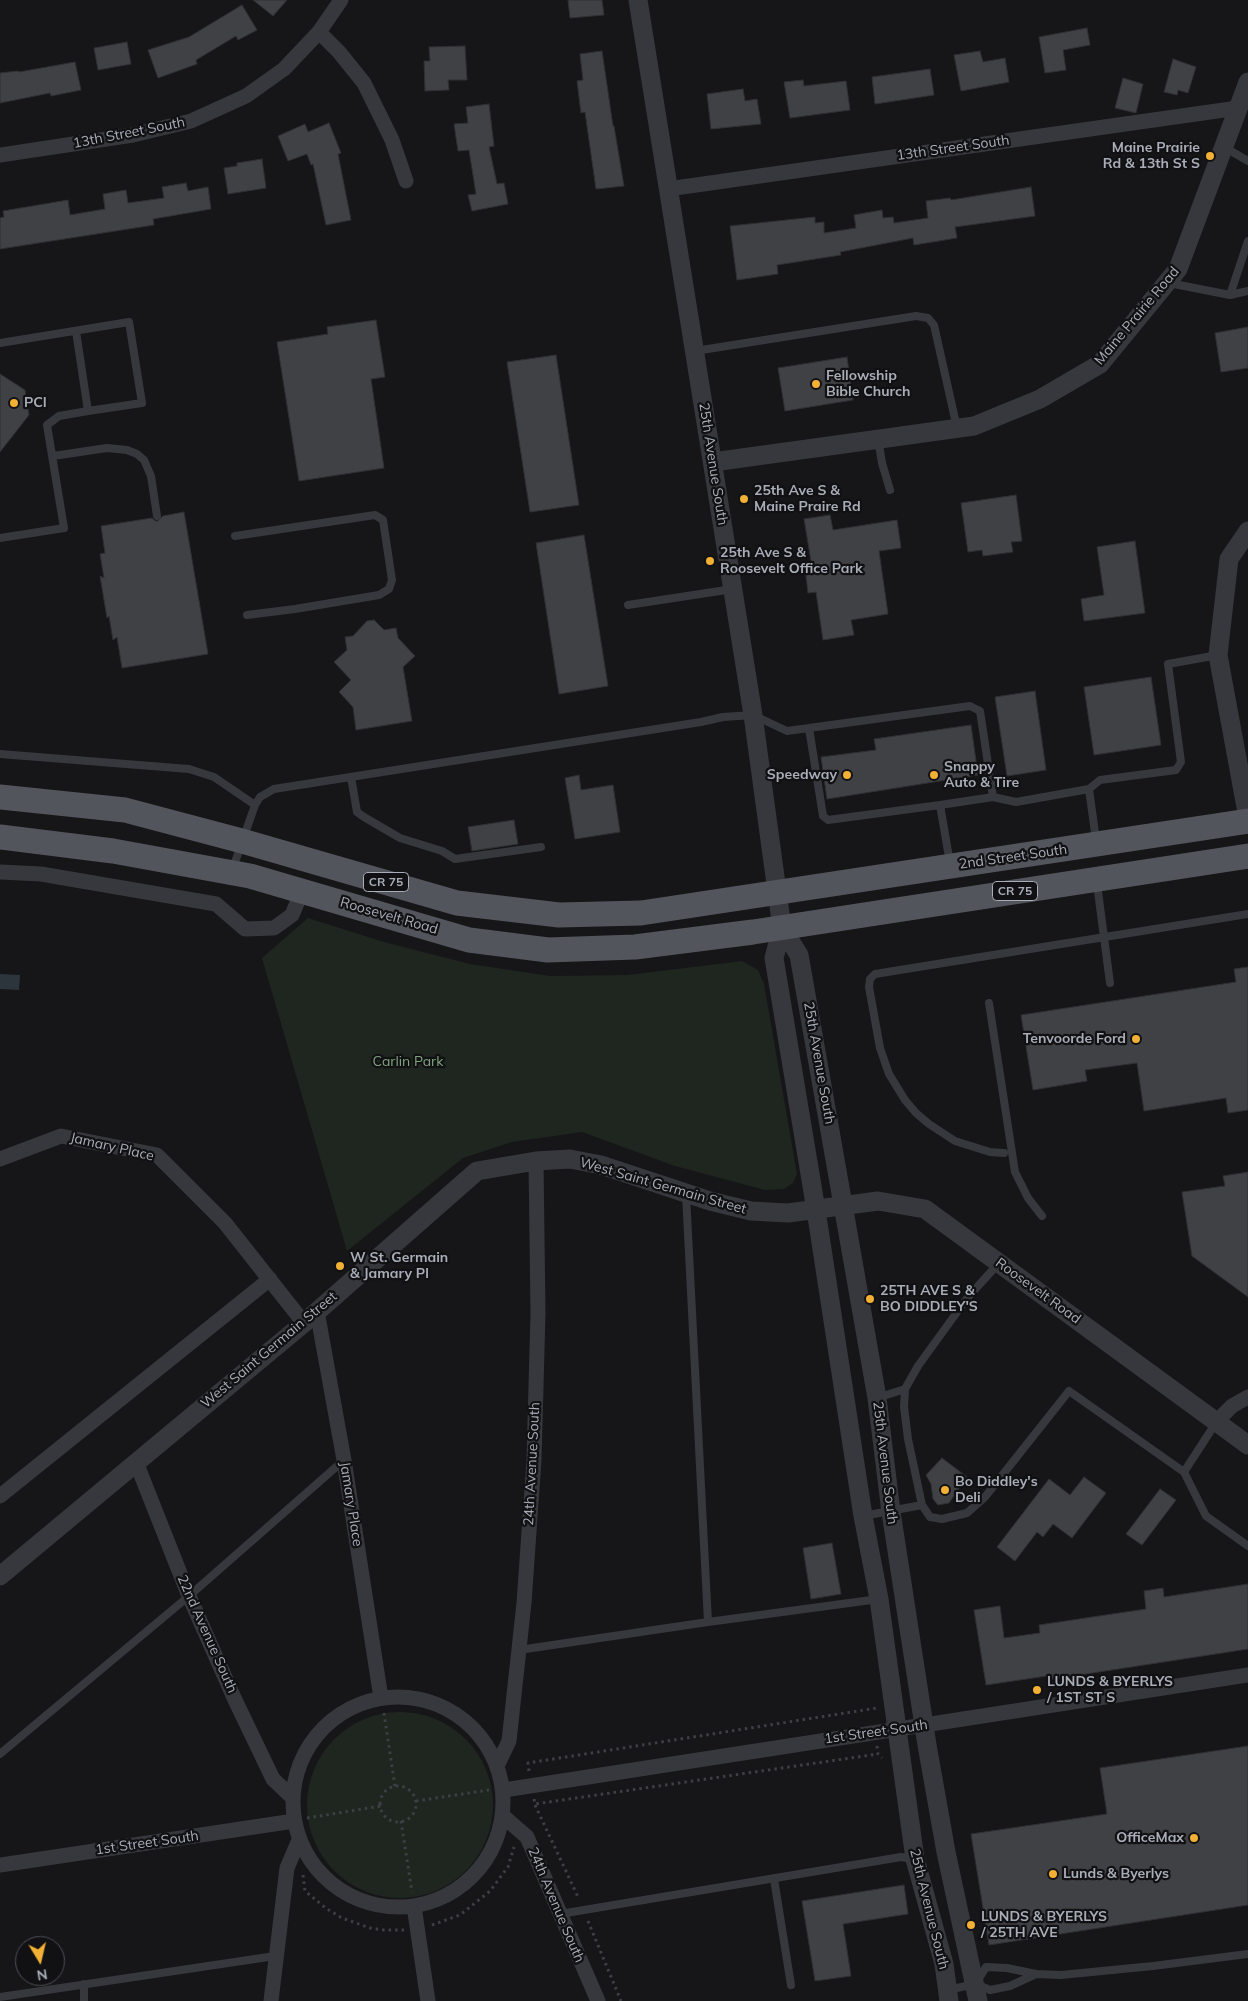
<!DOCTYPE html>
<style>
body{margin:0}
#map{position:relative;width:1248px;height:2001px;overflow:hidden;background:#161618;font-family:Mulish,sans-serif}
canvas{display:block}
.north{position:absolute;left:15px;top:1936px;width:50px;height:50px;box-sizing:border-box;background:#111113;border:1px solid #4d4f55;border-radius:50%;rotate:171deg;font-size:14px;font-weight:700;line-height:20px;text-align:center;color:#a8adb8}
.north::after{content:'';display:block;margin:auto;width:18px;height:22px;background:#f2b134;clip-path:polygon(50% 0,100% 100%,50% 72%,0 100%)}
</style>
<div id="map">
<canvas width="1248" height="2001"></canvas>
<div class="north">N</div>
</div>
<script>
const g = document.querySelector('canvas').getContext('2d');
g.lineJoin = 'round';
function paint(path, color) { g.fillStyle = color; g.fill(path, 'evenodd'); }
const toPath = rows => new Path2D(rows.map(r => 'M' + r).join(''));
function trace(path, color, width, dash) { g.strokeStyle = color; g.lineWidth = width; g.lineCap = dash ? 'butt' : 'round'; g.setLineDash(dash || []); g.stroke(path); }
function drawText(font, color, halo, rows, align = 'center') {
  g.font = font + ' Mulish,sans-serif'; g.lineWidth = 4.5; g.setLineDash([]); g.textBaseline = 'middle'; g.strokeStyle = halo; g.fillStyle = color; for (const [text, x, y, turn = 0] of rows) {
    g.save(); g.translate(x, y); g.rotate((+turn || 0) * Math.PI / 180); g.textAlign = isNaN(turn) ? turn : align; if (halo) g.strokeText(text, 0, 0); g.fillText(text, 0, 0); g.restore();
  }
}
paint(toPath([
 [308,918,384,942,470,964,550,976,628,975,742,961,758,970,764,984,797,1174,793,1183,784,1189,765,1190,675,1166,582,1132,512,1142,463,1158,347,1251,262,958],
 '307 1805a93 93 0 1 1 186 0a93 93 0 1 1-186 0Z'
]), '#1e261f');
paint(toPath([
 [0,974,20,975,19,990,0,989]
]), '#2c353c');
const building = toPath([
 [253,0,287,0,273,16,253,0],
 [568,0,602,0,604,15,570,18,568,0],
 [242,5,257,30,238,40,236,36,196,60,197,64,158,78,148,50,189,37,242,5],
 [1087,28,1090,45,1063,50,1066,70,1045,73,1039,37,1087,28],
 [127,42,131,64,98,70,94,48,127,42],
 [465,46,467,80,448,80,449,90,425,91,424,61,430,61,429,47,465,46],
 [602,51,613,126,614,126,624,186,596,189,585,112,581,113,577,81,583,80,580,54,602,51],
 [980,51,983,62,1005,58,1009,82,961,91,954,55,980,51],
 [1173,59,1196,67,1188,93,1178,90,1177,95,1164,92,1173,59],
 [75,62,81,90,51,96,50,93,0,103,0,73,18,71,19,72,75,62],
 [930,69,934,95,875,104,872,77,930,69],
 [1123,78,1143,84,1136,113,1115,108,1123,78],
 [803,80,804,86,846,81,850,110,790,118,784,82,803,80],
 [743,89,745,101,757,99,761,124,711,129,707,94,743,89],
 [489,104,494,146,489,147,497,184,504,183,508,204,472,211,468,195,476,194,469,150,458,151,454,124,468,123,466,107,489,104],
 [329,123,341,153,338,154,351,220,326,225,313,164,311,165,307,154,288,161,278,136,305,124,308,132,329,123],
 [262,159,266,188,228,194,224,168,237,166,237,163,262,159],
 [186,183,188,191,208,187,211,209,153,219,154,225,0,249,0,218,4,217,3,211,68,200,70,215,105,209,103,194,126,190,128,203,164,198,162,187,186,183],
 [1031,187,1035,216,955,227,957,238,914,245,913,238,840,252,841,255,777,265,778,274,737,280,730,226,815,217,815,223,824,222,824,233,856,228,854,215,882,210,883,218,893,217,894,223,928,218,926,201,950,198,951,200,1031,187],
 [376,320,385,377,371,379,384,468,299,481,277,342,328,334,327,327,376,320],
 [1248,327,1248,368,1221,372,1215,333,1248,327],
 [556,355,579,505,530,512,507,362,556,355],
 [847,357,853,400,785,411,778,368,847,357],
 [0,374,25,390,29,415,0,452,0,374],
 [1016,495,1022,541,1011,542,1013,552,983,556,982,550,968,552,961,503,1016,495],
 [184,512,208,654,122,668,117,637,113,640,109,616,107,618,100,576,104,578,100,554,105,553,101,526,152,518,155,521,158,521,163,516,184,512],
 [830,515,833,530,897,520,901,548,879,551,888,614,851,620,854,635,823,640,816,592,808,593,805,568,812,567,804,519,830,515],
 [584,535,608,686,559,694,536,543,584,535],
 [1135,541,1145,613,1084,621,1081,599,1104,595,1097,547,1135,541],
 [374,620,384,630,396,628,398,638,415,656,403,667,412,721,356,730,353,707,339,692,351,680,334,662,347,650,345,637,353,636,367,621,374,620],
 [1151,677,1161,745,1094,755,1084,687,1151,677],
 [1035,691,1046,770,1007,776,995,697,1035,691],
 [971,725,978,775,827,799,821,757,876,750,874,739,971,725],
 [579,775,581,790,613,785,620,832,575,839,565,778,579,775],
 [514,820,518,844,472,851,468,827,514,820],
 [1248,967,1248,1110,1228,1113,1226,1098,1144,1111,1137,1063,1085,1070,1087,1081,1033,1090,1021,1015,1236,982,1234,969,1248,967],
 [1248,1172,1248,1297,1192,1256,1182,1192,1225,1186,1223,1176,1248,1172],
 [942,1458,967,1477,949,1503,938,1505,933,1499,931,1484,926,1475,942,1458],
 [1084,1477,1106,1493,1072,1538,1053,1524,1043,1537,1037,1532,1015,1561,997,1547,1049,1479,1070,1495,1084,1477],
 [1160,1489,1176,1500,1142,1545,1126,1534,1160,1489],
 [832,1543,841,1594,811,1599,803,1548,832,1543],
 [1248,1584,1248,1649,1047,1680,1047,1676,986,1685,974,1610,1000,1606,1004,1638,1040,1633,1039,1625,1146,1609,1144,1591,1163,1588,1164,1597,1248,1584],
 [1248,1746,1248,1905,989,1945,971,1834,1107,1814,1100,1768,1248,1746],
 [904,1885,908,1914,843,1924,851,1976,815,1981,802,1901,904,1885]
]);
paint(building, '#404145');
trace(building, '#303034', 1);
trace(toPath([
 [384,1713,395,1787],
 [877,1746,878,1754,882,1758],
 [529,1771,528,1763,877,1708],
 '380 1804a18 18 0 1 1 36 0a18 18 0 1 1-36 0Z',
 [534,1799,535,1804,878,1754],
 [416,1801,489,1790],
 [535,1805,579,1899],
 [307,1818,381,1806],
 [401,1821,412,1892],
 [303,1875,305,1891,327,1909,342,1918,370,1928,384,1930,404,1930],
 [588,1921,621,2001],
 [432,1925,460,1915,490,1891,508,1867,514,1847]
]), '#3d3f44', 3, [2.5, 4]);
trace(toPath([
 [1224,147,1248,161],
 [1169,283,1230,295,1248,291],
 [1230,295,1248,241],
 [0,343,129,322,142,403,88,411,76,331],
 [695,351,916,316,928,318,934,325,957,428],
 [878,439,882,463,890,490],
 [53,456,107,448,127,450,137,454,144,460,151,476,157,516],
 [235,536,375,515,383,520,392,580,389,589,379,595,295,609,247,615],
 [0,538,64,528,47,425,59,416,88,411],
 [628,605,733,589],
 [809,728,823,816,828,820,940,805],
 [0,754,189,769,214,777,255,805],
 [351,777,357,812,364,817,400,838,442,851,455,859,541,847],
 [1096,840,1089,789,1100,780,1176,770,1181,762,1168,664,1218,655],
 [950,863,940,805,993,797,1016,802,1089,789],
 [233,868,255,805,260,797,274,789,701,722,723,717,753,715,787,731,970,706,980,711,993,797],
 [1097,884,1110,983],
 [989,1003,1015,1172,1028,1198,1042,1216],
 [1004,1153,990,1152,955,1141,929,1124,916,1113,905,1100,889,1074,880,1048,869,987,870,979,875,974,1248,914],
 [686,1195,708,1622],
 [999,1263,968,1297,918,1366,905,1389,904,1407,908,1439,922,1505,930,1517,942,1519,967,1513,985,1497,1069,1391,1184,1472,1217,1421],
 [877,1398,905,1389],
 [1184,1472,1206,1516,1248,1546],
 [863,1516,922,1505],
 [519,1650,708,1622,879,1599],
 [0,1754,189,1596,344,1460],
 [774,1879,791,1985],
 [560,1914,901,1857,913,1859],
 [977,1982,986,1967,1007,1968,1036,1974,1061,1975,1153,1966,1248,1954],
 [84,1984,84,2001],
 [947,1990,976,1984,990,1990,1010,1986,1036,1974],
 [0,1997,275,1956]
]), '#37383d', 8);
trace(toPath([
 [319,32,339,52,364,83,392,140,406,181],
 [0,155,133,135,191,121,246,96,284,69,319,32,341,0],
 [668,189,1238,108],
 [0,872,41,874,216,904,245,929,274,928,292,915,302,891],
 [0,1159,61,1136,157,1155,225,1223,304,1323],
 [317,1311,344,1460,381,1698],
 [1217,1421,1232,1406,1248,1397],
 [136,1462,189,1596,235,1700,273,1779,293,1798],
 [0,1496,270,1279],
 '293 1802a105 105 0 1 1 210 0a105 105 0 1 1-210 0Z',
 [498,1764,509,1741,524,1603,534,1460,538,1313,536,1161],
 [504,1790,1248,1675],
 [503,1816,527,1837,598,2001],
 [0,1865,294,1821],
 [414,1906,428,2001],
 [271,2001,287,1868,299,1840]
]), '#37383d', 15);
trace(toPath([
 [638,0,753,715,782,928,799,955,877,1398,891,1512,927,1745,946,1852,978,2001],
 [713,462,974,426,1040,399,1100,364,1178,269,1248,82],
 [1248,531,1229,559,1218,655,1248,818],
 [782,928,774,958,816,1210,863,1516,879,1599,915,1859,944,1964,949,2001],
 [0,1576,304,1323,477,1171,536,1161,570,1159,601,1165,710,1201,751,1211,788,1213,878,1201,925,1209,1248,1445]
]), '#37383d', 19);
trace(toPath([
 [0,797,125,810,242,841,457,903,559,915,641,913,1248,821],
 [0,837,113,851,250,876,469,940,548,950,635,947,753,932,1248,856]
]), '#53555c', 25);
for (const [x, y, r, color] of [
 [1210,156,5,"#f2b134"],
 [816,384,5,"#f2b134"],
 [14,403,5,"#f2b134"],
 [744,499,5,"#f2b134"],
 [710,561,5,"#f2b134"],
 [847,775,5,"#f2b134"],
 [934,775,5,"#f2b134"],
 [1136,1039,5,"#f2b134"],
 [340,1266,5,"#f2b134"],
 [870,1299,5,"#f2b134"],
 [945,1490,5,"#f2b134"],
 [1037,1690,5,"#f2b134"],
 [1194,1838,5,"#f2b134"],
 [1053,1874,5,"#f2b134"],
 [971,1925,5,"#f2b134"]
]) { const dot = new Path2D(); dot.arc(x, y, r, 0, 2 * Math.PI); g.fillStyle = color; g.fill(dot); trace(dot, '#111113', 2); }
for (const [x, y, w] of [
 [386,882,45],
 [1015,891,45]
]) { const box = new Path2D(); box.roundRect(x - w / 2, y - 9.5, w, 19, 4); g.fillStyle = '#111113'; g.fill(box); trace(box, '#a8adb8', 1); }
drawText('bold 12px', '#a8adb8', null, [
 ["CR 75",386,882],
 ["CR 75",1015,891]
]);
drawText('14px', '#a8adb8', '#111113', [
 ["13th Street South",129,133,-11],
 ["13th Street South",953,148,-8],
 ["Maine Prairie Road",1137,316,-50],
 ["25th Avenue South",713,464,81],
 ["2nd Street South",1013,857,-8],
 ["Roosevelt Road",389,916,16],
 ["25th Avenue South",819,1063,80],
 ["Jamary Place",112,1147,13],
 ["West Saint Germain Street",663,1186,16],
 ["Roosevelt Road",1038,1291,36],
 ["West Saint Germain Street",269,1350,-40],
 ["25th Avenue South",885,1463,83],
 ["24th Avenue South",532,1464,-87],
 ["Jamary Place",351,1504,81],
 ["22nd Avenue South",207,1634,66],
 ["1st Street South",876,1732,-8],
 ["1st Street South",147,1843,-8],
 ["24th Avenue South",556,1905,67],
 ["25th Avenue South",929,1909,76]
]);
drawText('bold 14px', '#a8adb8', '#111113', [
 ["Maine Prairie",1200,148,"right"],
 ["Rd & 13th St S",1200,164,"right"],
 ["Fellowship",826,376],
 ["Bible Church",826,392],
 ["PCI",24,403],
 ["25th Ave S &",754,491],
 ["Maine Praire Rd",754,507],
 ["25th Ave S &",720,553],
 ["Roosevelt Office Park",720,569],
 ["Snappy",944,767],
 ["Auto & Tire",944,783],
 ["Speedway",837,775,"right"],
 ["Tenvoorde Ford",1126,1039,"right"],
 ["W St. Germain",350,1258],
 ["& Jamary Pl",350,1274],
 ["25TH AVE S &",880,1291],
 ["BO DIDDLEY'S",880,1307],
 ["Bo Diddley's",955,1482],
 ["Deli",955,1498],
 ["LUNDS & BYERLYS",1047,1682],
 ["/ 1ST ST S",1047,1698],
 ["OfficeMax",1184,1838,"right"],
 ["Lunds & Byerlys",1063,1874],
 ["LUNDS & BYERLYS",981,1917],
 ["/ 25TH AVE",981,1933]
], 'left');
drawText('14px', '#7fa381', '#111113', [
 ["Carlin Park",408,1062]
]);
</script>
